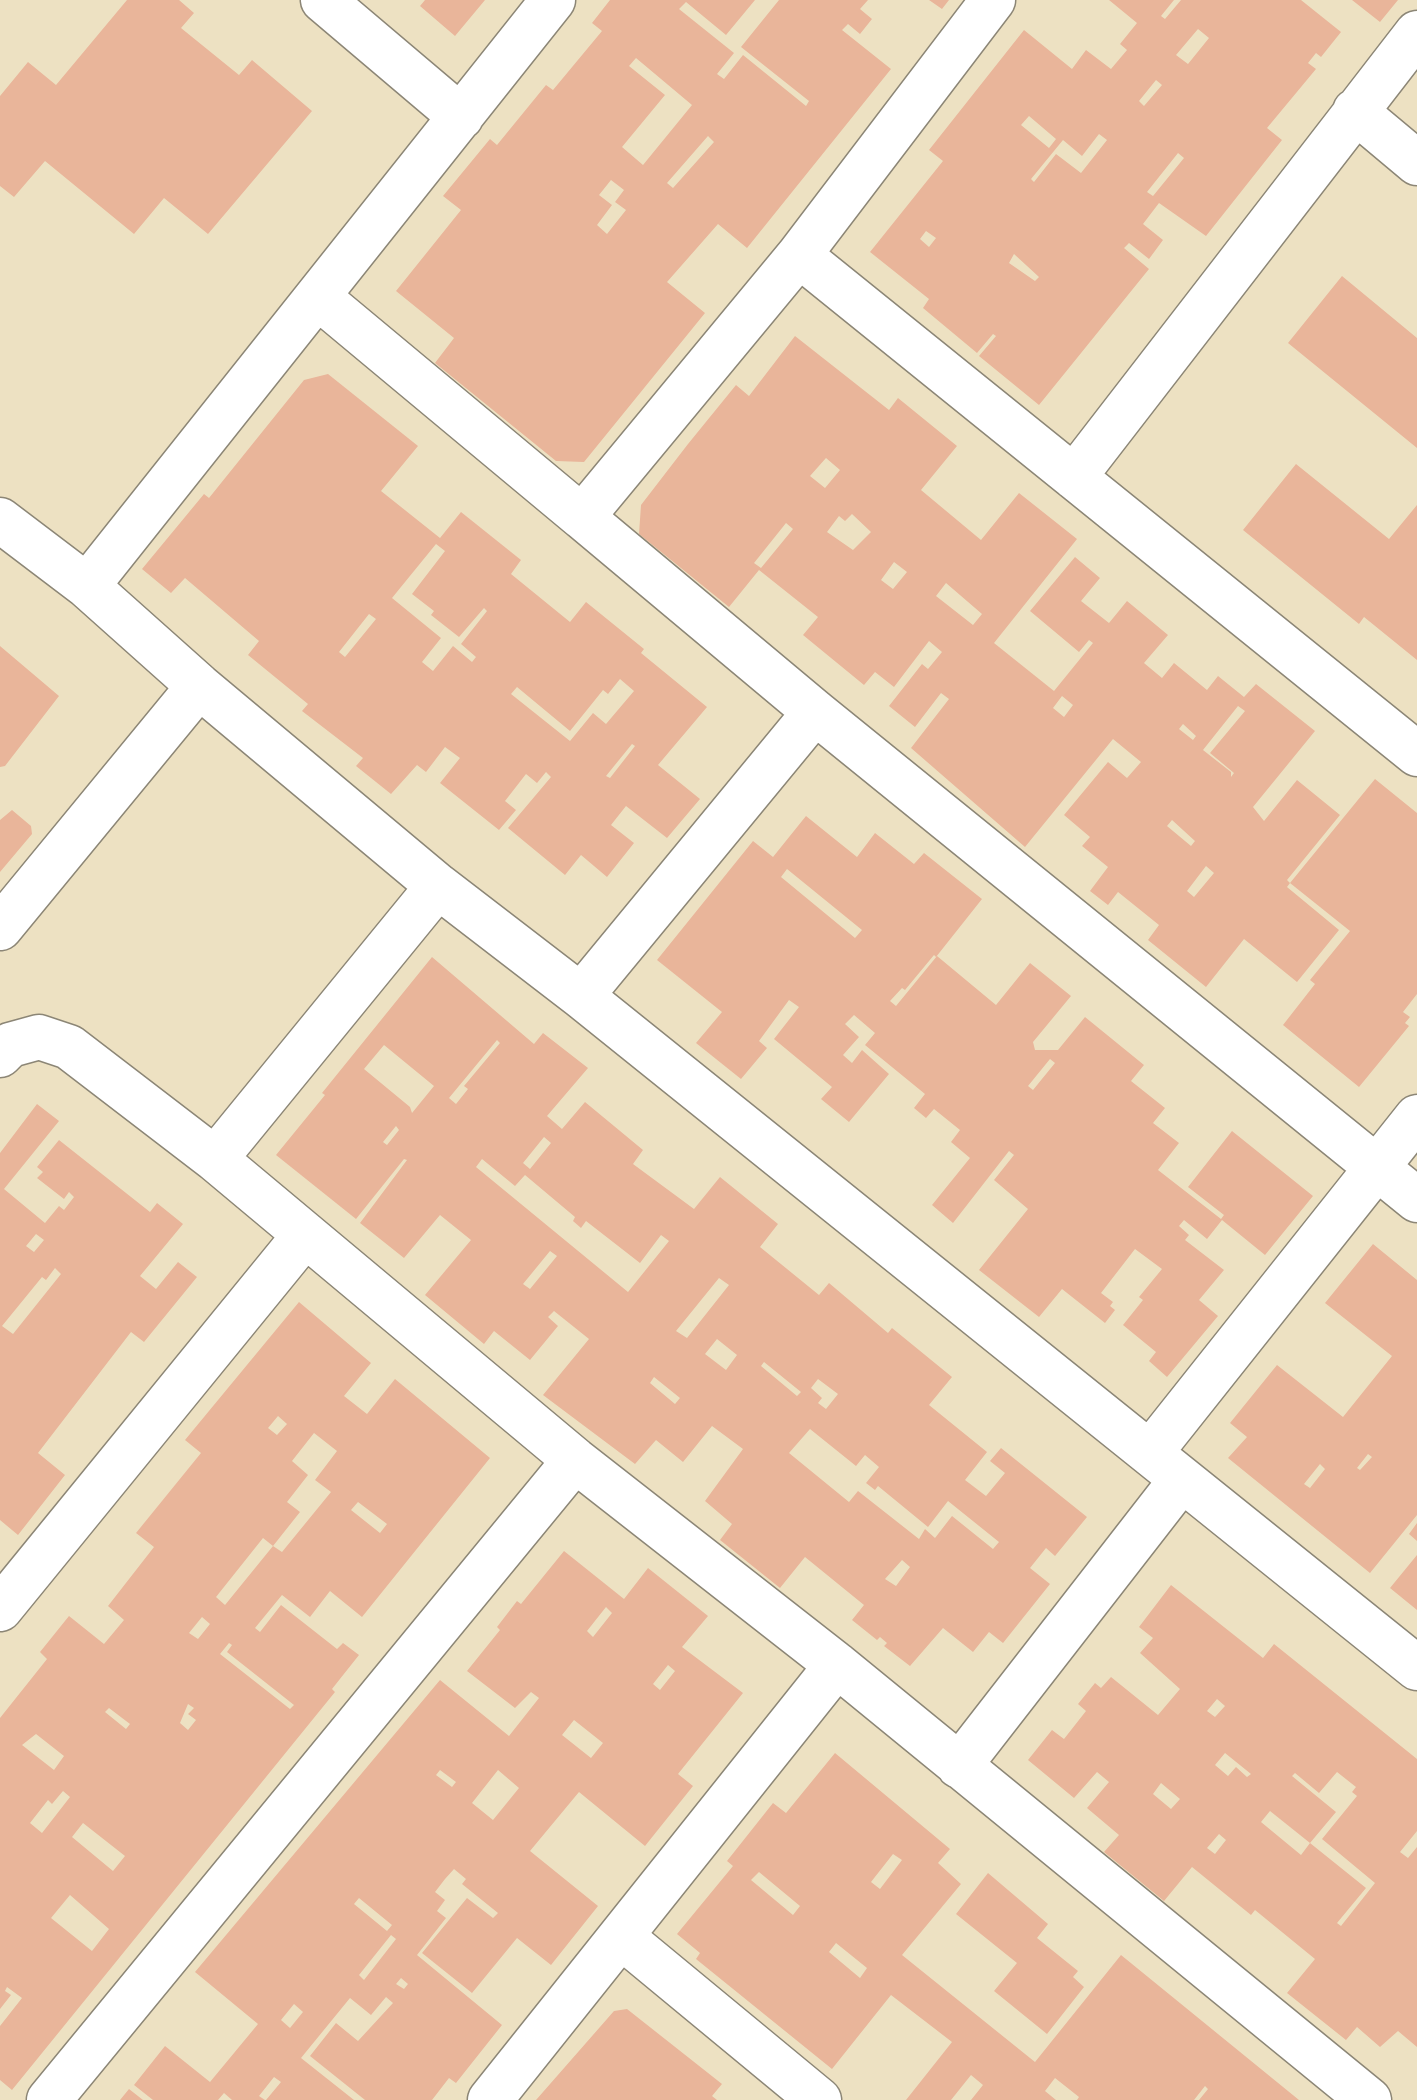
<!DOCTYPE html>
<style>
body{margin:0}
canvas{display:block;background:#ede1c2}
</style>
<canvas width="1417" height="2100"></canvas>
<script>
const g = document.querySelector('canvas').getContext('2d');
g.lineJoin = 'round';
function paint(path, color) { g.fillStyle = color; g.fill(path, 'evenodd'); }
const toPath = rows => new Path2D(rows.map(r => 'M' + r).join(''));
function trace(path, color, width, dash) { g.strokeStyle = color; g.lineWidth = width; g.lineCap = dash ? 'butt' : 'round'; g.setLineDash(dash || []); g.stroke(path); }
paint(toPath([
 [127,0,179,0,194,13,181,28,239,75,252,60,312,111,208,234,164,198,134,234,45,161,14,197,0,186,0,96,28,62,56,85],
 [425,0,485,0,455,36,420,6],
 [610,0,755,0,726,35,686,2,679,9,734,53,717,74,724,79,743,55,806,106,809,101,741,47,779,0,868,0,860,9,872,19,860,34,848,24,842,30,891,69,747,248,718,224,667,282,705,313,584,462,556,461,435,363,454,338,396,291,461,210,443,196,490,139,497,145,546,85,553,90,602,31,592,23],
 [636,58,692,105,643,165,622,147,665,95,629,66],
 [708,136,714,142,673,188,667,183],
 [611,180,624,190,615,202,626,210,607,234,597,225,612,205,599,195],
 [929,0,949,0,942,9],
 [1109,0,1174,0,1161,16,1165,19,1181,0,1301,0,1341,32,1321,57,1316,53,1308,63,1316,69,1267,128,1282,140,1206,236,1159,203,1143,224,1163,240,1149,259,1129,243,1124,248,1149,269,1039,405,979,356,996,336,993,334,977,353,923,308,929,299,870,252,943,161,929,150,1024,30,1072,69,1086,50,1111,69,1127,50,1120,44,1137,23],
 [1198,29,1209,38,1188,64,1176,55],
 [1156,80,1162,85,1144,106,1139,101],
 [1029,116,1056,139,1049,148,1021,125],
 [1099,134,1107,140,1081,173,1056,154,1034,182,1031,179,1063,140,1082,156],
 [1178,153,1184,158,1153,196,1147,192],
 [926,231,936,238,929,247,920,239],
 [1014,254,1039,277,1035,281,1009,263],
 [1352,0,1398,0,1380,22],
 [1342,276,1417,338,1417,448,1288,343],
 [795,336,889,410,898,398,957,446,921,490,981,540,1019,493,1077,539,994,643,1054,691,1093,643,1089,640,1079,652,1030,611,1075,557,1100,578,1081,601,1109,623,1127,601,1168,635,1144,663,1162,678,1174,663,1207,690,1218,676,1244,697,1256,684,1315,731,1253,807,1264,821,1297,780,1340,815,1287,880,1290,883,1287,887,1339,930,1297,982,1244,939,1206,987,1148,940,1159,925,1118,892,1108,905,1090,891,1108,867,1082,846,1090,837,1064,815,1108,762,1127,778,1141,762,1113,739,1025,847,911,748,949,699,941,693,915,727,889,706,922,664,928,669,942,652,929,641,894,687,875,672,864,685,803,635,818,617,759,570,729,607,639,534,641,505,688,444,736,385,749,396],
 [826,458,840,470,825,488,810,476],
 [852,514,871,532,853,550,827,532,839,516,845,521],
 [786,523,793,529,761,568,754,563],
 [894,562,907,572,893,589,881,580],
 [946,583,982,614,973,625,936,596],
 [1062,696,1073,705,1064,717,1053,708],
 [1238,706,1245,711,1210,753,1234,773,1231,777,1231,772,1203,750],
 [1183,724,1196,736,1193,740,1179,729],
 [1172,820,1195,841,1191,846,1167,826],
 [1206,866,1214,873,1194,897,1187,891],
 [328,374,418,446,381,491,440,538,461,512,521,560,511,574,570,622,586,602,644,649,641,653,707,707,658,765,700,799,667,838,626,806,611,825,634,843,607,877,581,855,565,875,508,828,551,777,546,772,537,783,526,774,505,801,516,810,499,830,440,783,460,758,445,747,426,772,417,765,391,794,356,766,363,758,302,711,308,704,248,655,259,641,185,578,171,593,142,569,204,494,209,498,304,380],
 [436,544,445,551,412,594,434,611,431,615,459,637,484,608,487,611,461,644,476,657,472,662,453,646,433,671,422,662,441,638,392,598],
 [369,614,376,619,345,657,339,652],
 [620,679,634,691,606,724,593,713,570,741,511,694,517,687,570,731,603,690,608,694],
 [632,744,635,746,610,778,606,776],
 [1296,464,1389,539,1417,505,1417,660,1364,617,1359,624,1243,530],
 [0,646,59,696,5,766,0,767],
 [1375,779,1417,813,1417,994,1403,1012,1410,1017,1405,1023,1409,1026,1359,1087,1283,1025,1315,984,1310,980,1350,931,1290,883],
 [12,810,31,826,32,834,0,872,0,820],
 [806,816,857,857,875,833,914,864,924,853,982,899,936,957,934,955,905,990,902,988,890,1001,896,1006,937,956,996,1005,1030,963,1071,996,1033,1042,1035,1050,1058,1050,1085,1017,1144,1065,1131,1081,1165,1108,1153,1123,1179,1143,1158,1170,1221,1219,1224,1215,1188,1187,1232,1131,1313,1196,1265,1255,1222,1220,1207,1239,1184,1220,1179,1226,1189,1235,1185,1240,1224,1270,1199,1300,1218,1316,1167,1377,1149,1361,1156,1352,1123,1325,1143,1300,1139,1297,1162,1269,1135,1249,1101,1293,1113,1302,1110,1306,1115,1310,1105,1323,1062,1289,1039,1317,979,1270,1028,1209,994,1180,1014,1155,1009,1151,953,1223,932,1205,970,1158,951,1142,960,1130,934,1109,926,1118,914,1108,925,1094,865,1045,875,1033,854,1015,845,1024,859,1037,843,1055,852,1063,862,1050,889,1074,849,1122,821,1099,832,1087,774,1039,799,1007,789,1000,759,1041,767,1048,741,1079,696,1043,722,1012,657,960,753,841,773,857],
 [787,869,862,930,855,938,781,877],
 [1050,1059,1055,1063,1033,1090,1028,1086],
 [432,957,534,1044,543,1033,588,1068,547,1116,562,1129,585,1102,643,1150,633,1164,694,1209,720,1177,778,1224,760,1247,819,1295,829,1283,888,1333,892,1328,952,1377,929,1405,987,1452,965,1480,986,1496,1005,1473,990,1461,1001,1448,1087,1517,1055,1556,1046,1548,1030,1568,1050,1584,1003,1643,989,1632,973,1652,943,1628,910,1666,884,1646,887,1643,880,1637,877,1640,852,1620,864,1605,805,1557,780,1588,720,1540,732,1524,705,1501,743,1449,712,1426,683,1462,656,1440,635,1464,543,1395,589,1339,554,1311,548,1317,558,1326,530,1360,494,1331,484,1344,425,1295,471,1240,440,1215,404,1258,360,1223,407,1160,404,1159,356,1219,276,1155,325,1095,322,1093],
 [497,1040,500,1043,464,1086,468,1089,456,1104,449,1098],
 [384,1045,434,1086,412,1113,410,1107,364,1069],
 [396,1126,399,1130,387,1145,383,1142],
 [544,1137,551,1143,530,1169,523,1163],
 [482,1159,515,1186,525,1175,575,1217,573,1221,581,1228,586,1221,640,1263,661,1235,669,1241,628,1292,476,1167],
 [550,1251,557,1256,530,1289,523,1284],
 [719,1278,729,1285,687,1338,676,1331],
 [717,1339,737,1355,726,1370,705,1354],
 [764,1362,801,1392,797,1396,761,1366],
 [654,1377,680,1398,675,1404,650,1383],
 [818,1379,838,1394,826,1409,818,1403,822,1398,811,1388],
 [810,1429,856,1466,865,1455,879,1467,866,1483,875,1490,878,1486,928,1527,948,1501,999,1542,993,1549,952,1516,935,1538,925,1529,919,1539,858,1491,849,1502,789,1453],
 [902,1560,910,1567,896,1586,885,1579],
 [37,1104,59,1121,4,1189,45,1223,59,1206,64,1210,74,1197,69,1192,64,1199,37,1178,43,1172,37,1167,59,1140,150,1212,157,1203,183,1224,140,1276,156,1289,178,1262,197,1277,144,1342,131,1332,38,1453,65,1475,18,1535,0,1520,0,1153],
 [36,1234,44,1240,34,1252,26,1246],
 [55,1268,61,1274,13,1334,2,1326,42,1277,46,1280],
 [1373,1244,1417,1280,1417,1515,1370,1573,1228,1458,1247,1437,1230,1423,1277,1365,1343,1417,1392,1356,1325,1303],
 [1368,1454,1372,1457,1360,1470,1357,1468],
 [1320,1464,1325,1469,1310,1488,1304,1484],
 [299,1302,371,1363,344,1396,367,1414,395,1379,490,1458,362,1617,330,1591,310,1617,282,1595,255,1628,260,1632,281,1605,337,1649,343,1643,359,1655,332,1689,335,1692,12,2090,0,2080,0,2026,22,1998,7,1987,5,1991,11,1995,0,2009,0,1718,47,1659,40,1652,69,1616,104,1644,124,1620,108,1606,154,1547,136,1533,201,1453,185,1440],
 [278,1416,287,1424,277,1435,268,1428],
 [314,1433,337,1451,315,1480,331,1492,282,1552,273,1546,300,1512,287,1502,308,1475,292,1461],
 [358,1502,387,1524,380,1533,351,1510],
 [263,1538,273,1546,225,1605,216,1597],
 [202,1617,210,1624,198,1639,189,1633],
 [229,1643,232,1645,227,1652,294,1705,290,1709,220,1654],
 [188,1704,194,1708,188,1714,196,1720,188,1730,180,1723],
 [109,1708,130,1724,126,1729,105,1712],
 [36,1734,64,1756,54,1770,22,1745],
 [63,1791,70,1797,42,1833,30,1823,48,1800,52,1804],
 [83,1823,125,1856,113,1871,72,1837],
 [70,1895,109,1929,92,1951,51,1918],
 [1417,1523,1417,1541,1409,1534],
 [564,1551,624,1599,648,1568,708,1616,682,1647,743,1693,678,1774,693,1786,645,1846,579,1792,530,1851,598,1906,551,1965,517,1938,472,1993,422,1953,467,1898,493,1918,498,1913,462,1884,466,1879,454,1869,445,1879,435,1892,445,1900,437,1911,446,1918,417,1955,502,2025,456,2083,449,2078,432,2100,365,2100,310,2056,336,2023,358,2041,393,2003,386,1997,371,2015,350,1998,301,2058,354,2100,266,2100,281,2082,274,2077,259,2096,265,2100,232,2100,224,2093,218,2100,153,2100,134,2085,165,2046,210,2082,258,2024,195,1972,440,1680,509,1736,539,1698,531,1692,515,1708,467,1671,500,1630,497,1627,517,1601,521,1604],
 [606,1607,612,1613,593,1637,587,1631],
 [668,1665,675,1671,660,1690,653,1684],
 [574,1720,603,1743,591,1758,562,1735],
 [440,1770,456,1782,452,1787,436,1775],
 [498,1770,519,1788,493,1820,472,1803],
 [359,1898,392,1925,387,1931,354,1904],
 [391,1935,396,1939,364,1980,359,1975],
 [401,1978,408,1984,404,1989,396,1984],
 [294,2004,303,2012,290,2028,281,2020],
 [1417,1555,1417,1610,1390,1588],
 [1171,1585,1263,1658,1274,1644,1417,1759,1417,1831,1400,1852,1408,1858,1417,1847,1417,2047,1398,2031,1380,2047,1357,2027,1346,2040,1287,1993,1315,1959,1255,1910,1251,1915,1192,1867,1164,1901,1104,1852,1119,1835,1087,1808,1109,1782,1097,1772,1074,1798,1028,1760,1052,1730,1064,1739,1086,1711,1078,1704,1095,1683,1101,1688,1111,1677,1158,1715,1180,1689,1140,1653,1153,1638,1139,1627],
 [1217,1699,1225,1706,1215,1717,1207,1711],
 [1225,1753,1251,1774,1247,1777,1236,1767,1228,1776,1215,1765],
 [1337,1772,1356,1787,1352,1792,1357,1796,1322,1839,1375,1883,1341,1926,1337,1923,1366,1888,1310,1843,1301,1855,1261,1822,1270,1811,1310,1843,1336,1812,1292,1776,1295,1773,1319,1793],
 [1161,1783,1180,1799,1171,1809,1153,1794],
 [1219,1834,1226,1840,1215,1854,1207,1848],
 [835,1753,950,1849,938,1863,961,1884,902,1955,1035,2062,1121,1955,1299,2100,1199,2100,1208,2089,1205,2086,1194,2100,1077,2100,1079,2097,1055,2078,1045,2091,1056,2100,971,2100,983,2085,971,2075,951,2100,906,2100,952,2042,891,1995,832,2069,696,1959,700,1953,677,1934,733,1866,727,1861,773,1803,786,1813],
 [893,1854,902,1860,880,1889,871,1882],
 [759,1872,800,1906,793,1915,751,1880],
 [836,1943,867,1968,860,1978,829,1952],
 [988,1873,1048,1924,1037,1938,1078,1971,1073,1977,1084,1987,1047,2034,994,1991,1017,1963,956,1914],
 [627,2009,722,2084,712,2096,717,2100,536,2100,614,2011],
 [129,2089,143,2100,120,2100]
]), '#e9b59a');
const minor = toPath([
 [323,0,461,117],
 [993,0,799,255,582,517,815,712,1417,1200],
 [1355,111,1417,163],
 [799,255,1417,754],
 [318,297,582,517],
 [1074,477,1417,33],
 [0,520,87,586,199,686,438,886,581,996,1417,1668],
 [87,586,553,0],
 [0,928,199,686],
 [581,996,815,712],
 [0,1055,10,1045,39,1037,69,1047,215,1159,575,1460,837,1665,1369,2100],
 [215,1159,438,886],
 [1150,1453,1417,1117],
 [0,1609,305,1235],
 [959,1766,1182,1479],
 [623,1938,819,2100],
 [49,2100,575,1460],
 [490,2100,837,1665]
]);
trace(minor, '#8c8676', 47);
trace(minor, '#fff', 44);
</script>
